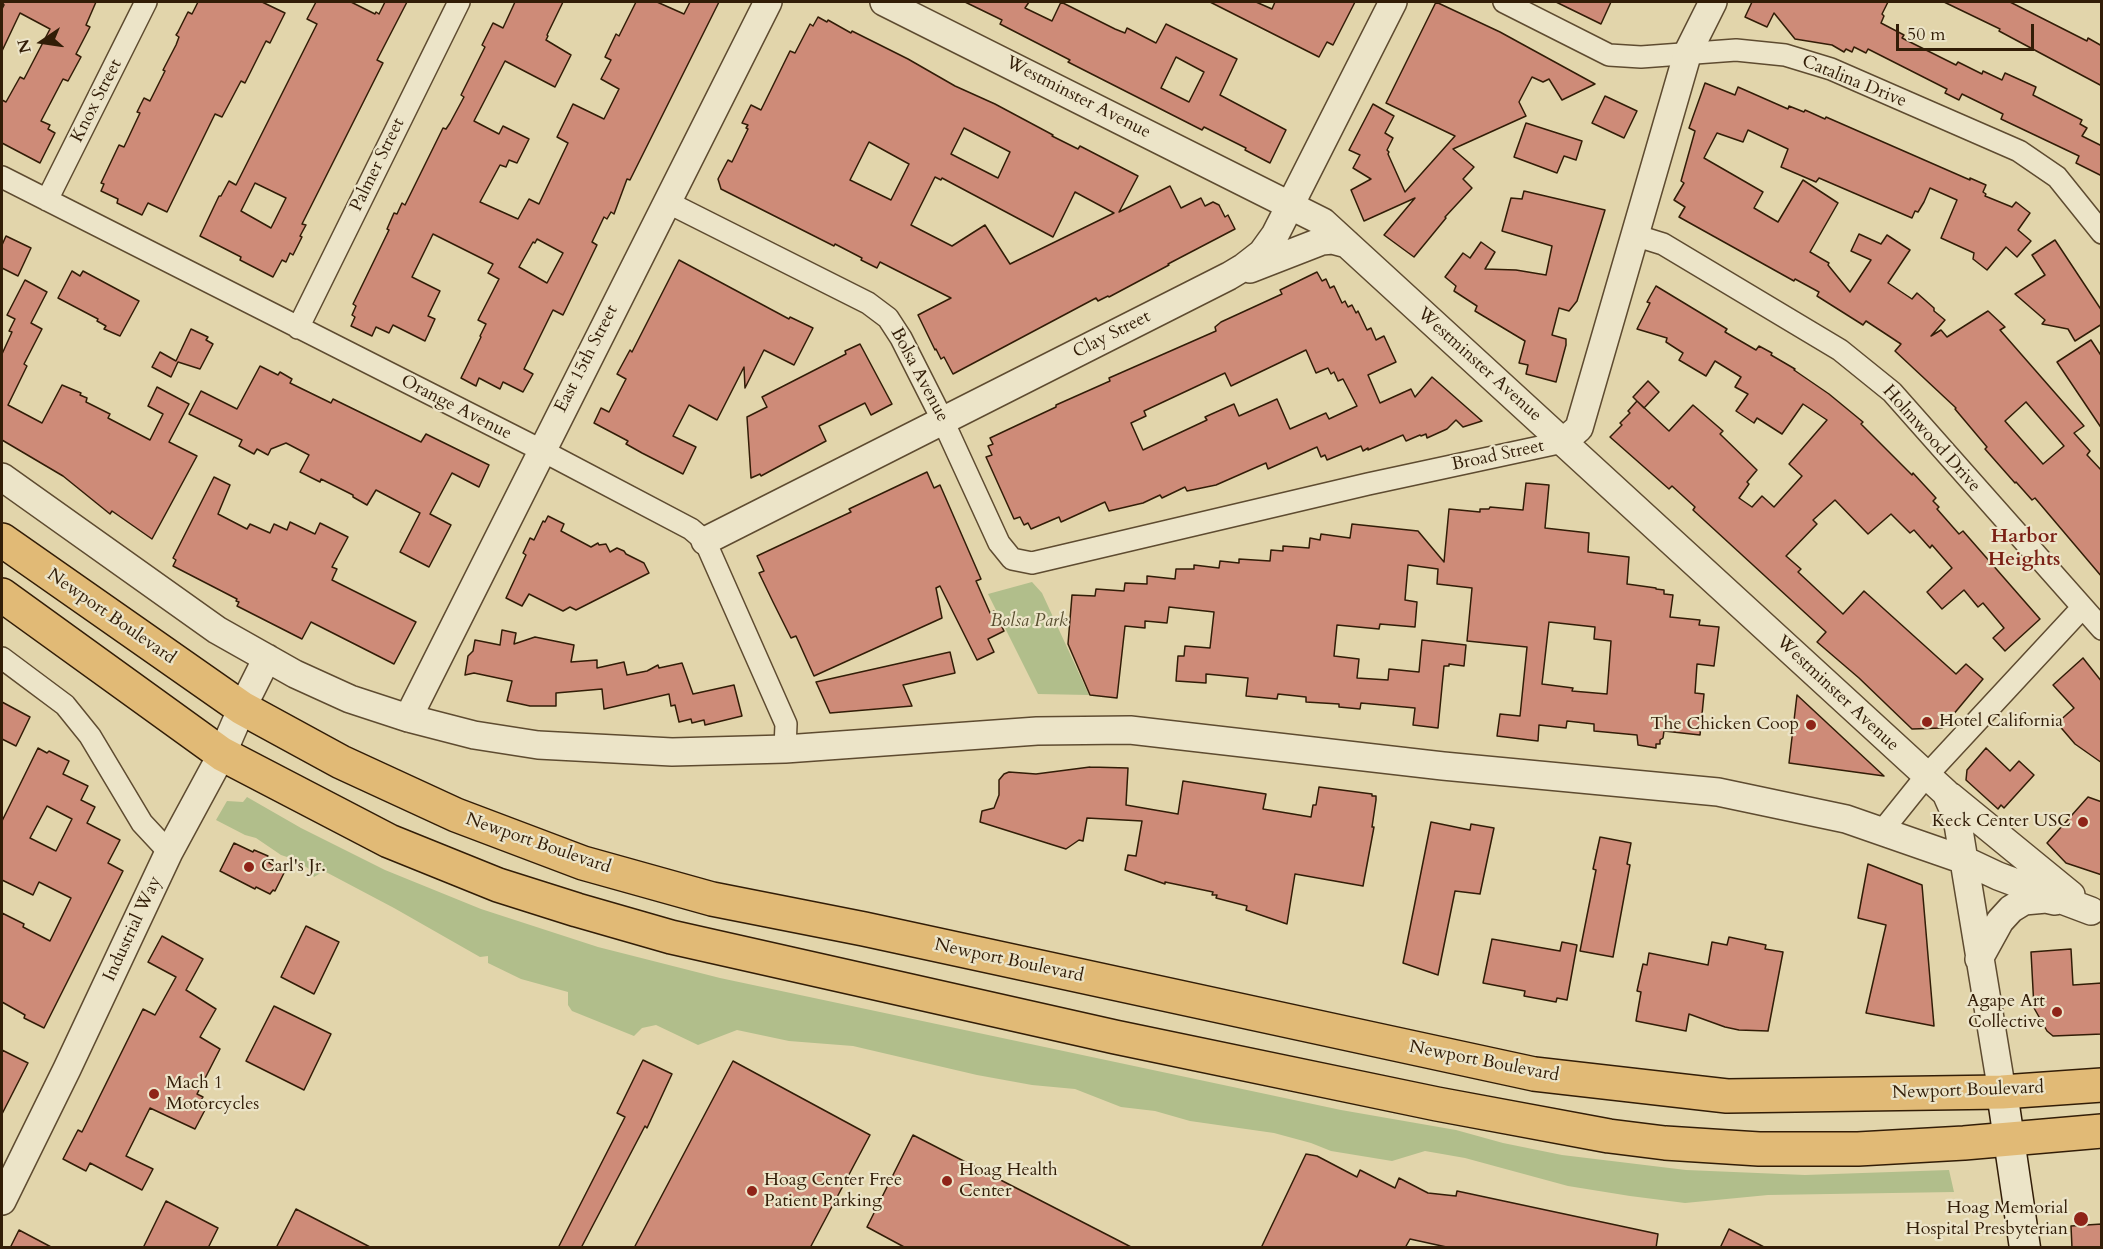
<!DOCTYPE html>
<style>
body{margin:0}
#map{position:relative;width:2103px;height:1249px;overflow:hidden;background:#e2d5ab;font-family:Cardo,serif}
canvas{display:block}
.frame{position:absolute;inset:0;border:3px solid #321d07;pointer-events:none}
.north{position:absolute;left:12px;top:12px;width:60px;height:60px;-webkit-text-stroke:4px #ece4c8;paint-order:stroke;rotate:257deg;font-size:16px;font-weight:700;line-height:24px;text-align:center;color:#321d07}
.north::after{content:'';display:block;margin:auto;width:21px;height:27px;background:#321d07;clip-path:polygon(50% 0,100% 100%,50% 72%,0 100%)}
.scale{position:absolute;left:1896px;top:24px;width:138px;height:27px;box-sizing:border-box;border:3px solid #321d07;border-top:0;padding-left:8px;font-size:18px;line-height:21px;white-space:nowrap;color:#321d07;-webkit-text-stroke:4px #ece4c8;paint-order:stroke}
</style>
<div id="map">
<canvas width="2103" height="1249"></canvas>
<div class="frame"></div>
<div class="north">N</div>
<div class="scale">50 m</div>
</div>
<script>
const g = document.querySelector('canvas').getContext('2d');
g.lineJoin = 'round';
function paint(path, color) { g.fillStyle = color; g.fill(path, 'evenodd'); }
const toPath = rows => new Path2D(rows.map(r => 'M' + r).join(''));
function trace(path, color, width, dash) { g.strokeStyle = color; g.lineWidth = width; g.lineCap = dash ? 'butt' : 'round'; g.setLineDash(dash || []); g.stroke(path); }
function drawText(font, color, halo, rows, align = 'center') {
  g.font = font + ' Cardo,serif'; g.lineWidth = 4.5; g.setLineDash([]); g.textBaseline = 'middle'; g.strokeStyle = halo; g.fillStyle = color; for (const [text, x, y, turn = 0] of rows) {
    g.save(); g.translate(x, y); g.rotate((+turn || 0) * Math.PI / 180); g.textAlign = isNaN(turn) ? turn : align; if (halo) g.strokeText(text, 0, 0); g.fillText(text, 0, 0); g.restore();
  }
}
paint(toPath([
 [1032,582,1042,593,1089,695,1038,694,988,594],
 [247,797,301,828,385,870,481,909,598,947,720,978,1341,1110,1456,1130,1503,1143,1562,1155,1686,1170,1805,1175,1949,1170,1954,1192,1768,1195,1685,1203,1630,1196,1568,1186,1465,1158,1425,1151,1392,1161,1331,1151,1311,1143,1274,1133,1190,1121,1155,1111,1121,1107,1075,1089,1032,1085,977,1075,853,1046,789,1041,737,1030,698,1045,656,1025,642,1028,634,1036,572,1011,568,1005,568,992,521,979,488,963,488,956,480,957,394,908,324,871,314,877,309,869,296,860,281,855,256,838,245,835,216,820,227,801,243,802]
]), '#b1be8b');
const building = toPath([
 [2,2,96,2,86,25,90,27,76,54,81,57,68,81,63,79,41,121,50,125,48,129,55,133,40,163,2,143,2,100,6,102,20,77,24,79,50,29,20,13,2,51,2,9,4,5,2,2],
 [198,2,262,2,285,13,270,43,266,41,245,83,241,81,222,117,215,114,167,212,148,203,142,215,117,203,118,199,101,191,104,184,101,183,119,145,124,147,140,113,137,112,144,98,150,101,165,71,163,70,176,45,179,37,176,35,178,32,188,12,192,14,198,2],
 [316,2,351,2,375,14,376,12,379,14,385,2,407,2,377,60,383,63,302,224,306,225,300,236,302,237,293,255,290,253,286,262,282,260,273,277,240,260,241,257,200,236,219,196,221,196,229,181,236,185,317,24,307,19,316,2],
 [255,183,286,198,271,228,241,211,255,183],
 [515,2,563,2,547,35,548,36,546,40,571,55,555,87,505,61,474,121,499,134,503,126,529,139,517,163,509,160,506,167,500,165,480,202,518,219,529,199,539,204,568,143,557,137,573,104,604,119,619,89,601,79,611,60,605,57,616,34,619,36,636,2,657,2,684,14,690,2,719,2,630,180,627,179,614,214,611,212,607,219,604,217,592,242,597,245,563,315,553,310,524,369,533,374,523,392,503,382,500,389,479,378,476,386,461,378,481,337,480,336,486,324,478,320,499,279,488,273,493,264,433,234,412,277,440,291,428,316,435,319,425,341,393,325,389,333,376,327,372,336,351,326,355,317,352,315,356,306,353,304,389,230,387,229,394,213,397,214,402,203,405,205,443,128,446,129,450,123,464,97,461,95,485,47,482,45,493,23,503,28,515,2],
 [537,239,563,253,547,283,519,267,533,242,535,243,537,239],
 [965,2,1029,2,1025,8,1052,21,1061,2,1115,29,1125,33,1127,28,1156,43,1166,24,1237,59,1220,95,1286,130,1270,163,1245,150,1246,148,1204,127,1202,130,1068,62,1070,60,1000,24,1002,20,965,2],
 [1176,57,1204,72,1189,102,1161,88,1176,57],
 [1210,2,1256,2,1272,9,1275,2,1355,2,1333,45,1327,42,1319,57,1210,2],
 [1436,2,1500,32,1595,84,1562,100,1549,79,1543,82,1532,77,1519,102,1526,116,1453,149,1474,167,1463,179,1472,188,1445,217,1446,218,1414,257,1384,235,1415,198,1364,221,1351,190,1371,179,1353,168,1360,155,1349,150,1373,104,1394,116,1385,133,1393,138,1387,150,1389,152,1388,154,1405,192,1455,136,1386,103,1436,2],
 [1556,2,1611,2,1601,24,1556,2],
 [1752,2,1888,2,1882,14,1884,16,1881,23,1904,35,1902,38,1956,65,1958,62,1982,74,1983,71,2002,80,2005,73,2036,87,2033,95,2082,120,2080,124,2087,128,2082,136,2102,146,2102,176,2076,163,2079,156,2001,119,2003,114,1962,94,1959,100,1945,93,1947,89,1868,49,1866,53,1854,47,1852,52,1846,49,1844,52,1832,45,1795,39,1774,13,1767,27,1745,17,1752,2],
 [1944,2,2010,2,2087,41,2088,38,2102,46,2102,86,1999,31,2000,29,1944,2],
 [818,17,827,22,828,20,851,33,852,31,908,59,955,86,995,104,1053,135,1052,136,1078,149,1080,146,1138,176,1119,212,1170,186,1181,208,1201,198,1205,206,1213,202,1219,205,1225,217,1228,215,1235,229,1168,264,1169,265,1109,297,1108,296,1098,301,1096,298,953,374,944,357,941,359,936,349,935,350,918,315,951,298,880,262,877,268,861,260,862,258,835,244,834,246,721,189,718,179,728,160,732,162,748,129,746,128,748,125,742,123,751,105,761,110,790,51,795,53,810,24,813,26,818,17],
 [964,128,1010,152,998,178,951,154,964,128],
 [869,142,909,164,891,200,850,180,869,142],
 [935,177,941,180,942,178,1053,237,1075,192,1114,213,1010,264,985,225,952,246,911,225,935,177],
 [1705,83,1735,95,1738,87,1788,109,1789,106,1804,112,1805,110,1825,119,1826,117,1970,180,1970,178,1986,185,1983,192,1986,194,1985,196,2012,207,2016,202,2030,213,2018,230,2031,241,2017,257,2006,247,1987,270,1973,259,1974,253,1941,238,1957,200,1930,188,1924,202,1918,212,1915,211,1912,218,1819,178,1816,182,1781,167,1788,149,1748,130,1743,142,1717,133,1704,158,1763,192,1754,208,1778,222,1803,180,1838,203,1810,252,1829,263,1828,265,1850,292,1871,260,1851,251,1859,234,1881,244,1887,235,1910,250,1888,283,1912,299,1917,293,1934,308,1934,311,1945,320,1931,336,1941,330,1947,337,1988,311,2005,327,2000,330,2084,426,2074,433,2090,451,2087,455,2102,471,2102,577,2035,498,2032,500,2016,482,2015,483,1985,449,1987,447,1955,409,1956,408,1895,351,1901,344,1866,321,1863,325,1817,296,1819,292,1795,279,1794,281,1679,217,1685,207,1674,200,1684,183,1681,181,1695,131,1689,128,1705,83],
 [2026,402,2064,446,2043,464,2005,421,2026,402],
 [1605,96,1637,111,1624,138,1592,123,1605,96],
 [1526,123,1582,141,1576,160,1564,156,1557,173,1514,157,1526,123],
 [1524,191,1605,210,1577,301,1569,311,1559,308,1552,335,1566,339,1566,345,1556,382,1526,374,1528,365,1519,363,1525,341,1475,311,1477,306,1454,291,1456,286,1445,277,1463,253,1470,258,1481,242,1495,252,1485,269,1516,270,1546,275,1552,246,1502,231,1511,198,1522,199,1524,191],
 [6,236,31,248,18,276,2,268,2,245,6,236],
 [2055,240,2102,311,2102,324,2075,341,2068,329,2042,324,2045,320,2015,294,2045,275,2032,255,2055,240],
 [679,260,789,319,790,317,813,328,794,365,764,350,745,388,744,367,717,420,689,405,673,436,696,447,683,474,642,453,626,444,628,441,594,423,601,408,609,412,626,379,617,374,630,350,632,352,679,260],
 [72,271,80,276,83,271,139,301,120,336,104,329,106,326,97,321,98,319,58,298,72,271],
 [1317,272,1322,281,1326,279,1330,288,1334,286,1342,303,1345,301,1348,307,1352,305,1356,313,1358,311,1367,330,1371,328,1376,340,1384,336,1396,362,1368,375,1380,403,1411,389,1415,397,1432,377,1482,421,1463,427,1456,420,1447,429,1427,438,1426,434,1421,436,1420,435,1406,441,1403,435,1368,450,1368,448,1363,451,1361,446,1327,460,1325,455,1321,457,1317,447,1268,469,1266,463,1216,485,1187,491,1185,487,1162,498,1160,495,1143,503,1109,511,1105,502,1061,522,1059,517,1031,529,1028,523,1024,525,1020,517,1014,519,986,457,992,455,988,446,993,444,990,438,1056,407,1056,405,1110,381,1109,378,1216,331,1215,327,1221,322,1282,294,1280,290,1317,272],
 [1306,350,1316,373,1328,368,1331,374,1334,372,1338,381,1343,379,1357,406,1329,419,1326,413,1290,429,1277,399,1239,416,1234,404,1205,417,1207,420,1143,450,1131,423,1146,416,1144,411,1225,373,1231,386,1306,350],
 [25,280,47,292,31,323,42,329,24,364,27,366,8,405,42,423,62,385,81,393,80,395,87,398,86,402,110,414,108,418,150,440,163,414,148,406,157,387,189,404,169,442,197,456,152,539,112,511,110,514,63,476,2,440,2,354,12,332,9,331,15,319,7,315,25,280],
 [1656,286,1727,329,1725,332,1756,350,1759,346,1772,353,1771,355,1795,369,1794,370,1829,394,1863,422,1861,424,1912,475,1913,473,1936,498,1933,501,1939,507,1937,509,1959,534,1963,531,2040,619,2005,651,1993,638,2004,628,1983,603,1978,607,1964,590,1942,609,1927,592,1952,568,1932,545,1930,548,1914,530,1910,533,1891,514,1868,534,1835,500,1813,520,1817,524,1786,556,1801,569,1798,572,1843,614,1864,591,1956,674,1966,664,1983,679,1942,728,1912,729,1859,678,1817,642,1826,632,1693,510,1695,507,1672,486,1669,489,1610,437,1622,425,1620,423,1630,413,1628,411,1637,401,1669,431,1693,405,1723,431,1720,434,1757,470,1747,482,1749,484,1739,498,1752,507,1762,496,1774,507,1802,476,1789,464,1827,420,1803,404,1782,434,1757,418,1754,423,1736,411,1748,394,1735,387,1741,377,1715,361,1706,376,1679,360,1683,353,1666,342,1667,338,1637,329,1650,303,1647,302,1656,286],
 [191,329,208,337,206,340,213,344,200,369,178,362,171,377,152,367,160,352,176,361,191,329],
 [2091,340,2102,357,2102,429,2057,362,2091,340],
 [860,344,892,404,871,415,865,403,819,426,826,441,761,476,760,474,751,478,747,417,767,407,762,397,846,354,845,351,860,344],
 [260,366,278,375,280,372,292,379,290,383,331,403,333,399,421,442,426,434,489,465,479,487,452,473,430,514,451,525,429,567,400,552,420,513,376,490,367,505,353,497,353,495,321,479,320,482,300,472,309,455,286,443,271,449,268,455,257,449,254,454,239,446,242,440,189,414,201,391,237,409,260,366],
 [1648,381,1659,392,1644,408,1633,397,1648,381],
 [927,472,934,488,940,485,981,579,976,581,990,613,994,611,1004,631,988,639,994,652,977,660,940,586,936,588,942,618,814,676,796,636,791,638,773,602,759,573,764,571,757,556,851,512,849,509,927,472],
 [214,477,230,485,218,514,247,529,250,524,270,533,274,524,287,530,290,522,315,534,320,523,348,537,332,567,337,569,332,580,416,622,394,664,311,622,302,639,237,606,239,602,236,601,237,599,173,566,176,560,173,558,214,477],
 [1526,483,1549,485,1545,528,1589,533,1588,552,1629,557,1627,584,1656,588,1656,589,1664,590,1664,594,1673,595,1670,617,1700,620,1699,625,1719,627,1714,666,1697,664,1695,693,1704,694,1700,735,1664,731,1663,738,1660,740,1660,744,1656,744,1656,748,1638,745,1637,735,1594,731,1594,724,1567,721,1566,728,1539,725,1538,741,1497,736,1500,714,1520,716,1527,647,1467,641,1472,588,1437,584,1438,569,1408,565,1405,600,1417,602,1415,627,1380,624,1379,629,1337,625,1334,656,1359,659,1357,678,1388,680,1389,669,1419,672,1422,640,1466,645,1464,666,1449,664,1449,666,1444,666,1438,728,1413,725,1415,708,1361,703,1360,709,1339,707,1339,704,1306,702,1306,697,1278,694,1277,699,1246,696,1248,678,1206,674,1206,683,1176,681,1178,656,1184,656,1185,646,1210,648,1214,612,1169,607,1167,623,1145,621,1145,628,1125,626,1117,698,1090,695,1068,644,1072,595,1095,596,1096,589,1124,591,1125,583,1147,584,1147,576,1175,579,1176,569,1194,569,1194,565,1219,568,1220,561,1239,563,1239,559,1270,561,1271,550,1283,551,1283,546,1309,548,1310,538,1320,540,1321,534,1350,538,1352,524,1418,531,1444,562,1449,509,1480,512,1480,509,1489,509,1490,507,1523,510,1526,483],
 [1549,622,1595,627,1594,639,1611,641,1607,694,1572,691,1573,688,1542,684,1549,622],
 [548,516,564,524,561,531,591,547,598,543,599,545,606,544,610,552,617,548,624,551,626,554,644,563,649,573,576,610,570,607,563,611,529,594,522,606,506,598,526,555,523,553,530,538,534,540,543,521,545,522,548,516],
 [502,630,516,633,514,644,535,637,574,645,571,662,597,660,597,668,624,662,627,675,647,671,658,665,659,668,682,663,693,694,734,685,742,716,705,725,704,720,692,723,691,719,679,722,675,705,671,706,669,694,604,709,602,689,556,693,556,706,530,706,507,701,512,681,474,673,465,675,468,656,473,651,475,640,500,645,502,630],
 [950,652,955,673,903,685,912,706,830,713,816,682,950,652],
 [2083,658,2102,682,2102,763,2075,744,2057,723,2074,708,2053,685,2083,658],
 [1797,695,1884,776,1789,763,1797,695],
 [2,702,30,717,16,746,2,739,2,702],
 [38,748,47,753,49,751,69,761,63,774,88,786,81,800,95,807,87,823,120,840,108,863,123,871,44,1028,24,1018,25,1015,2,1002,2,913,24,924,23,927,50,941,71,898,39,882,33,895,2,880,2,821,38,748],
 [47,806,72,819,56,851,30,838,47,806],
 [1986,748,2010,771,2019,761,2034,775,2004,808,2001,805,1998,809,1966,780,1967,770,1986,748],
 [1090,767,1128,768,1126,805,1178,814,1183,781,1266,794,1263,809,1311,817,1313,805,1316,805,1319,787,1372,794,1372,796,1376,796,1376,800,1372,827,1374,827,1363,886,1295,874,1287,924,1246,910,1247,906,1216,898,1217,895,1212,895,1213,892,1165,882,1165,884,1125,870,1128,855,1136,856,1142,821,1087,818,1083,841,1079,840,1066,849,980,822,982,811,994,808,999,795,999,780,1004,774,1009,772,1036,774,1090,767],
 [2088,797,2102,802,2102,875,2066,863,2047,843,2088,797],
 [1431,822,1470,830,1471,824,1494,828,1480,894,1455,891,1438,975,1403,963,1431,822],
 [1600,837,1631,843,1627,864,1630,865,1613,957,1580,951,1596,870,1593,869,1600,837],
 [234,843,253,852,254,850,268,856,267,858,270,860,269,863,285,871,275,891,273,890,270,894,256,887,255,889,220,871,234,843],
 [1868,864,1922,885,1934,1026,1866,1013,1886,925,1858,918,1868,864],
 [306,926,339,942,314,994,281,977,306,926],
 [162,936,203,959,186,990,216,1009,200,1037,220,1049,197,1094,203,1097,199,1104,206,1108,195,1129,150,1108,126,1156,153,1169,142,1190,90,1163,86,1171,63,1159,78,1130,82,1132,143,1009,155,1015,176,977,148,962,162,936],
 [1729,937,1766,945,1765,949,1783,952,1768,1031,1739,1030,1725,1027,1689,1014,1686,1031,1636,1021,1641,992,1637,991,1643,964,1647,965,1649,953,1708,965,1712,942,1727,945,1729,937],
 [1492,939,1560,951,1562,942,1577,945,1567,1000,1557,998,1556,1002,1524,996,1525,991,1483,983,1492,939],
 [2071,949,2073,985,2102,983,2102,1034,2053,1036,2047,1031,2034,1008,2031,952,2071,949],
 [274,1006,331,1034,304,1090,246,1061,274,1006],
 [2,1050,28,1063,2,1114,2,1050],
 [643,1060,672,1074,647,1128,645,1126,581,1248,558,1248,625,1117,617,1113,643,1060],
 [733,1061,870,1135,810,1248,634,1248,733,1061],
 [913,1135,1133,1248,906,1248,867,1227,913,1135],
 [1306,1154,1317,1156,1357,1177,1360,1170,1395,1188,1399,1178,1428,1193,1456,1196,1457,1191,1658,1234,1656,1248,1451,1248,1410,1239,1405,1248,1261,1248,1306,1154],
 [166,1201,218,1228,208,1248,143,1248,166,1201],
 [296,1209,372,1248,276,1248,296,1209],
 [2102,1224,2102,1248,2072,1248,2071,1226,2102,1224],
 [1729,1229,1766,1248,1720,1248,1729,1229],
 [19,1230,53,1248,10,1248,19,1230]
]);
paint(building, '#ce8b78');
trace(building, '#321d07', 1.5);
const minor = toPath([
 [1504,2,1609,55,1641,57,1736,50,1785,55,1831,69,2019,151,2057,177,2102,233],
 [2,177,541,450,691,529,705,541,786,724,785,749],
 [47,200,146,2],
 [667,202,868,303,888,318,901,338,943,421,999,543,1012,559,1032,563,1368,484,1563,442],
 [1634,235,1663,244,1840,350,1892,392,2102,629],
 [298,328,459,2],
 [2,658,65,705,90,736,142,823,169,852],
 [1882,831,1927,775,2082,608]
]);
const tertiary = toPath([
 [884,2,1323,222,1946,793,1957,818,2002,1092],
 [1250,269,1322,241,1332,240,1347,244],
 [1563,442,1579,428,1688,52,1713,2],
 [2,477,217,630,295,674,350,699,408,718,474,735,538,745,672,752,785,749,1037,731,1130,730,1443,766,1718,792,1846,819,1964,860,1998,876,2091,911],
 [705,541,1229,276,1244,267,1262,253,1275,235,1393,2],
 [408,718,768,2],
 [1950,796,2071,895],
 [1979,959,2000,921,2011,909,2024,901,2046,899,2055,901],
 [2,1201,67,1069,169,852,222,754,242,708,267,658]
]);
const secondary = toPath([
 [2002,1092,2025,1248]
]);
const trunk = toPath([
 [2,540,242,708,341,762,456,815,583,863,712,899,864,929,1534,1074,1727,1096,2002,1092,2102,1085],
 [2,595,222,754,389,841,498,885,577,910,671,937,1115,1037,1437,1104,1609,1136,1665,1143,1759,1149,1858,1149,1964,1143,2102,1131]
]);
trace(minor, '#5e4b30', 24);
trace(tertiary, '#5e4b30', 30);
trace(secondary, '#321d07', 33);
trace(trunk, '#321d07', 36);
trace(minor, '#ece4c8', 21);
trace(tertiary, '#ece4c8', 27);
trace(secondary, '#ece4c8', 30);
trace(trunk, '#e1ba76', 33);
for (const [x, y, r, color] of [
 [1927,722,6,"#8f2418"],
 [1811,725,6,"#8f2418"],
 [2083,822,6,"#8f2418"],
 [249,867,6,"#8f2418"],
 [2057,1012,6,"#8f2418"],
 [154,1094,6,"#8f2418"],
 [947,1181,6,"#8f2418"],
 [752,1191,6,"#8f2418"],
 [2081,1219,8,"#8f2418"]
]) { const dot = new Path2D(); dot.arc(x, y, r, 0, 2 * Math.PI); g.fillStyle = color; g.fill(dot); trace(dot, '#ece4c8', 2); }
drawText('18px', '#321d07', '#ece4c8', [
 ["Catalina Drive",1854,82,22],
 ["Westminster Avenue",1078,98,27],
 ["Knox Street",97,101,-63],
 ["Palmer Street",378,165,-64],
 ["Clay Street",1112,335,-27],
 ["East 15th Street",587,359,-63],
 ["Westminster Avenue",1479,365,42],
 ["Bolsa Avenue",919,375,62],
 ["Orange Avenue",456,408,27],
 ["Holmwood Drive",1931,439,48],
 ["Broad Street",1498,456,-12],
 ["Newport Boulevard",111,617,35],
 ["Westminster Avenue",1837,694,43],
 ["Newport Boulevard",538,844,19],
 ["Industrial Way",133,929,-65],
 ["Newport Boulevard",1009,961,12],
 ["Newport Boulevard",1484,1062,11],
 ["Newport Boulevard",1968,1091,-2]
]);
drawText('italic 18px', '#584d2f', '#ece4c8', [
 ["Bolsa Park",1029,622]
]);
drawText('18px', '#321d07', '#ece4c8', [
 ["Hotel California",1939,722],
 ["The Chicken Coop",1799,725,"right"],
 ["Keck Center USC",2071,822,"right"],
 ["Carl's Jr.",261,867],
 ["Agape Art",2045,1002,"right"],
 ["Collective",2045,1023,"right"],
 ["Mach 1",166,1084],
 ["Motorcycles",166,1105],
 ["Hoag Health",959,1171],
 ["Center",959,1192],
 ["Hoag Center Free",764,1181],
 ["Patient Parking",764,1202],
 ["Hoag Memorial",2068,1209,"right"],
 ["Hospital Presbyterian",2068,1230,"right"]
], 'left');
drawText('bold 20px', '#7a1f14', '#ece4c8', [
 ["Harbor",2024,537],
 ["Heights",2024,560]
]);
</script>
